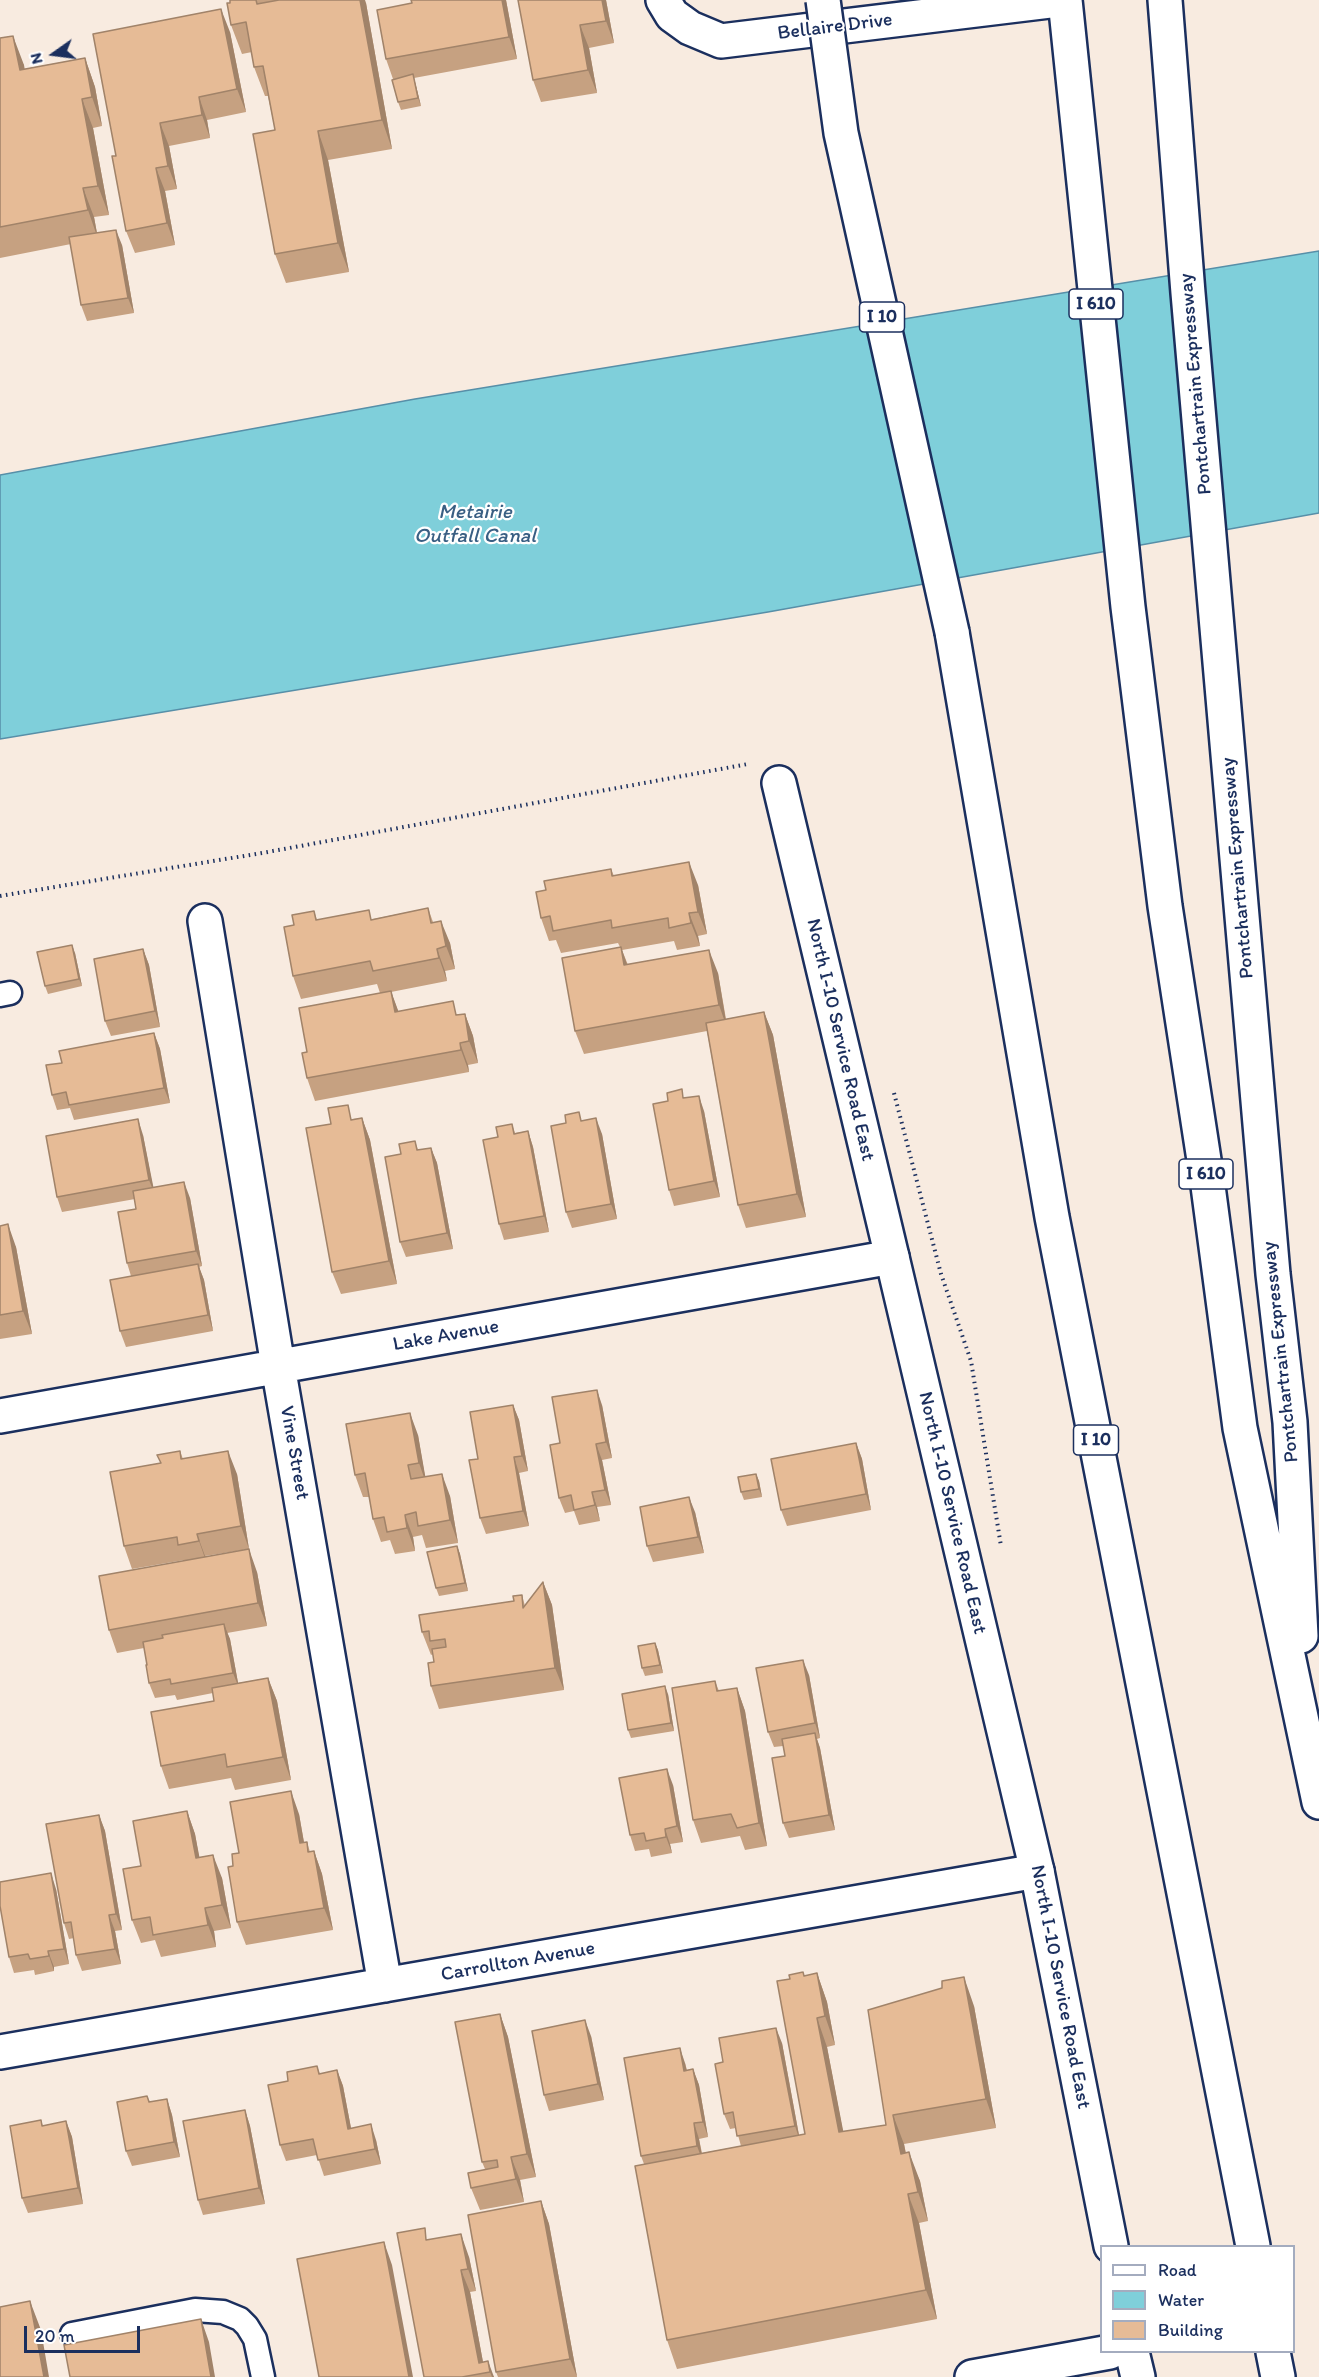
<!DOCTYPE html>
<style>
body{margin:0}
#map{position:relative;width:1319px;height:2377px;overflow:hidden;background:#f8ebe0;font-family:Itim,sans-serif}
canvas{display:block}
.legend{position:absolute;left:1100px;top:2245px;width:195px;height:108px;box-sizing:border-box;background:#fff;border:2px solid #a4acbf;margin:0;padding:8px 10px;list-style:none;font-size:18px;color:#1b2f5e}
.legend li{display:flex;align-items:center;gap:12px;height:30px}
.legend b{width:30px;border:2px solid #a4acbf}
.north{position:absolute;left:24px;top:24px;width:60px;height:60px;-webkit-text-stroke:4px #fff;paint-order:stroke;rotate:256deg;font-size:16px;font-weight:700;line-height:24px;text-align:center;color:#1b2f5e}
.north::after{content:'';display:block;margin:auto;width:21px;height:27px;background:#1b2f5e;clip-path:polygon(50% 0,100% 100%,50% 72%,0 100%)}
.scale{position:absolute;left:24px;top:2326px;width:116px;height:27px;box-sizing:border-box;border:3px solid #1b2f5e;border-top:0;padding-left:8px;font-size:18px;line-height:21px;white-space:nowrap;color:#1b2f5e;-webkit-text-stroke:4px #fff;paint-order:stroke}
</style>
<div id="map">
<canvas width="1319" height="2377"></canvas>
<ul class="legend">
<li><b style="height:8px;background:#fff"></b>Road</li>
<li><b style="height:16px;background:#7fcfda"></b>Water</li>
<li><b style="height:16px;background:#e6bb96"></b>Building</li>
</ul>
<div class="north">N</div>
<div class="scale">20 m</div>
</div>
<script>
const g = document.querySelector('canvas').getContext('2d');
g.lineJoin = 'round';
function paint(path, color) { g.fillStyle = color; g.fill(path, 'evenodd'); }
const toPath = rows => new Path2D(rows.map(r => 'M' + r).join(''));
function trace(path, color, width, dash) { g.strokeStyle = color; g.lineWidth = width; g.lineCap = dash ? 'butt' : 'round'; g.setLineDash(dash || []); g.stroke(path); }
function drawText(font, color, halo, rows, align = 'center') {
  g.font = font + ' Itim,sans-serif'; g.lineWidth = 4.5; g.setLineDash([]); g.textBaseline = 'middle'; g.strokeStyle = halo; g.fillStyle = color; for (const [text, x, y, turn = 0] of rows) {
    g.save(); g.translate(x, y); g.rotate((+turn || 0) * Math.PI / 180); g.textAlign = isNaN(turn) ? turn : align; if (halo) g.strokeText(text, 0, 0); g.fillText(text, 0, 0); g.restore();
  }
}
const water = toPath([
 [1319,251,1319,513,768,612,0,739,0,475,415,399,1319,251]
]);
paint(water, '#7fcfda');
trace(water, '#578fa8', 1.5);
const service = toPath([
 [0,995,10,993],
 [72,2334,195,2310,223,2312,240,2319,247,2326,255,2339,263,2377]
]);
const minor = toPath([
 [663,0,672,15,690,28,721,41,1058,0],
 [205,921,278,1366,385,1985],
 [0,1416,892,1257,779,783],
 [0,2052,1037,1871],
 [972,2377,1110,2352]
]);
const tertiary = toPath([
 [892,1257,1037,1871,1111,2246],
 [1132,2352,1138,2377]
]);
const motorway = toPath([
 [1065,0,1128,607,1165,906,1208,1186,1240,1428,1319,1802],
 [1165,0,1188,293,1273,1274,1290,1422,1301,1636],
 [952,632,1052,1217,1253,2246],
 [1273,2352,1278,2377]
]);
trace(service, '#1b2f5e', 27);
trace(minor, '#1b2f5e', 38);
trace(tertiary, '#1b2f5e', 38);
trace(motorway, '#1b2f5e', 38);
trace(toPath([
 [0,896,262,853,748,764],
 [894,1093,941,1274,971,1361,1001,1546]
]), '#1b2f5e', 4, [1.5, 4.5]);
trace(service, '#fff', 22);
trace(minor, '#fff', 33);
trace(tertiary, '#fff', 33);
trace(motorway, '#fff', 33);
const motorwayBridge = toPath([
 [823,0,841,133,952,632]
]);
trace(motorwayBridge, '#1b2f5e', 38, []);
trace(motorwayBridge, '#fff', 33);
paint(toPath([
 [230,0,278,0,366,3,392,149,328,160,349,272,286,283,275,254,275,130,268,96,265,96,254,67,252,52,242,54,231,25],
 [506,0,517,59,414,78,421,106,401,110,398,102,393,79,386,59],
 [518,0,606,0,614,43,589,48,597,93,541,102,533,80],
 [230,32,246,112,207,120,210,138,169,146,177,189,165,191,175,245,135,253,126,231,116,156],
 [0,38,24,65,24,69,85,58,95,87,102,126,93,128,109,215,94,217,97,233,122,245,134,313,87,321,81,305,71,244,0,258],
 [611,869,614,876,698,885,707,934,698,936,700,946,677,950,674,941,622,950,628,965,718,973,726,1019,764,1012,773,1035,806,1217,746,1228,738,1205,707,1031,584,1054,575,1031,620,947,618,943,561,953,556,940,549,941,541,918,546,890],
 [428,908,433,922,450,943,455,969,445,971,447,981,391,992,398,1011,458,1015,465,1014,473,1036,478,1063,468,1065,469,1072,315,1101,307,1078,307,1052,380,993,377,984,301,999,293,976,314,911,317,920,373,919],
 [143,949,149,965,160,1027,111,1036,105,1021],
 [75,953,82,986,48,994,45,986],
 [154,1033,160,1049,170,1103,74,1120,70,1108,57,1110,52,1095,62,1063],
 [685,1098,704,1111,720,1197,674,1206,669,1190],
 [362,1118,370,1140,397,1284,341,1294,332,1272,353,1119],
 [582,1121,602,1134,617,1219,572,1228,566,1212],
 [512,1124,515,1133,528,1131,533,1147,549,1232,504,1240,499,1224,498,1137],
 [143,1135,153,1188,190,1198,202,1266,199,1267,204,1280,213,1331,126,1347,120,1331,131,1276,127,1263,136,1209,135,1199,62,1212,57,1197],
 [415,1141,418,1150,431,1148,437,1163,453,1249,406,1257,400,1242,401,1154],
 [0,1226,16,1247,32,1334,0,1339],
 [513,1405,519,1420,528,1471,519,1473,529,1526,486,1534,480,1518,478,1459],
 [602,1405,612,1458,602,1460,611,1505,597,1507,600,1521,579,1525,574,1511,565,1513,559,1498,560,1443],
 [418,1435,425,1477,450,1496,458,1543,426,1548,422,1535,413,1537,415,1551,395,1554,390,1540,381,1542,373,1519,369,1497,363,1497,355,1475],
 [856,1443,862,1459,871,1510,787,1526,781,1510],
 [180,1451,183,1459,237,1474,249,1549,205,1556,257,1572,267,1626,227,1633,230,1639,238,1683,268,1678,277,1701,291,1780,235,1790,231,1778,169,1789,161,1766,214,1701,213,1693,177,1700,175,1695,155,1698,149,1683,147,1665,144,1648,117,1653,109,1630,184,1560,132,1569,124,1546,160,1463],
 [756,1474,759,1481,762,1497,744,1500,741,1492],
 [695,1512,704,1553,653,1562,647,1546],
 [457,1546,460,1554,468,1591,439,1596,436,1588],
 [543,1582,552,1605,564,1690,439,1709,431,1686,434,1662,433,1654,431,1655,422,1632,514,1601,522,1595,525,1606],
 [655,1643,658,1650,663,1673,645,1676,642,1668],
 [809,1675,820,1738,817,1739,820,1748,835,1830,789,1838,783,1823,785,1756,783,1746,774,1747,768,1732],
 [715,1681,719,1691,737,1688,745,1711,767,1846,745,1850,740,1836,701,1843,693,1820],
 [668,1694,674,1731,631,1738,628,1730],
 [673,1785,683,1842,670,1844,672,1853,651,1857,649,1849,635,1851,630,1835],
 [187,1811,195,1834,199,1857,222,1878,231,1928,214,1931,216,1947,161,1957,155,1940,141,1943,132,1920,141,1866],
 [299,1814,304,1842,307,1842,310,1852,314,1851,322,1874,333,1930,246,1945,237,1922,233,1866,239,1853],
 [99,1815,105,1831,122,1930,115,1931,121,1964,82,1971,76,1955,74,1938,69,1939,64,1923],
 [56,1889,69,1964,54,1967,54,1971,35,1975,34,1970,14,1973,9,1957],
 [817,1973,827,2002,835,2045,827,2047,843,2132,886,2125,974,2006,996,2128,904,2144,906,2153,920,2181,928,2221,919,2223,937,2319,677,2369,667,2340,644,2164,641,2156,685,2063,687,2070,693,2069,699,2085,708,2137,699,2139,702,2153,741,2146,736,2128,730,2129,724,2114,723,2062,782,2043,799,2135,805,2134,805,1976],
 [500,2014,508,2037,536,2177,520,2180,524,2202,480,2210,471,2188,485,2169,482,2162],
 [591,2036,604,2100,549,2111,544,2095],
 [317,2066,320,2074,337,2070,343,2086,351,2128,376,2140,381,2164,324,2176,317,2155,286,2161,280,2145,288,2081],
 [147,2096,150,2102,167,2099,172,2115,180,2157,132,2166,126,2151],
 [245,2110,250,2126,265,2204,203,2215,198,2200],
 [41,2120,43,2126,66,2121,72,2137,83,2204,28,2213,22,2198],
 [541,2201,549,2224,577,2377,498,2377,496,2372],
 [429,2240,469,2257,476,2291,470,2292,483,2362,494,2377,424,2377]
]), '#c6a181');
paint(toPath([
 [360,0,365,0,366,3,392,149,382,120],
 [502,0,506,0,517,59,509,37],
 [602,0,606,0,614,43,606,21],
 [221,9,230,32,246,112,237,89],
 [580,25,589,48,597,93,588,70],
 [13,36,24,65,30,99,20,70],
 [85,58,95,87,102,126,92,97],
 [413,74,421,106,418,98],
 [199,97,207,120,210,138,202,115],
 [82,99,93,128,109,215,98,186],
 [160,123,169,146,177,189,168,166],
 [318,131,328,160,349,272,338,243],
 [156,168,165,191,175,245,167,223],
 [83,188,94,217,98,239,88,210],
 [116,230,122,245,134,313,128,298],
 [689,862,698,885,707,934,698,912],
 [689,913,698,936,700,946,691,923],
 [441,921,450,943,455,969,446,946],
 [72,945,75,953,82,986,79,979],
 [621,947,629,970,624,965],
 [143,949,149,965,160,1027,155,1011],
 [437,949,445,971,447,981,439,958],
 [709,950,718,973,727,1028,719,1005],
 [391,991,399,1013,395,1012],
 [764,1012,773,1035,806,1217,797,1194],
 [465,1014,473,1036,478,1063,469,1041],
 [154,1033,160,1049,170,1103,164,1088],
 [460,1043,468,1065,469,1072,461,1050],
 [699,1096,704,1111,720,1197,714,1181],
 [362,1118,370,1140,397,1284,389,1261],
 [596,1118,602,1134,617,1219,611,1204],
 [138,1119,143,1135,155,1195,149,1180],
 [528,1131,533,1147,549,1232,544,1216],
 [431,1148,437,1163,453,1249,447,1233],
 [184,1182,190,1198,202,1266,196,1251],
 [8,1224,16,1247,32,1334,23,1311],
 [198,1264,204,1280,213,1331,208,1315],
 [597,1390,602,1405,612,1458,606,1442],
 [513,1405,519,1420,528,1471,522,1456],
 [410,1413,418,1435,427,1486,419,1463],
 [856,1443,862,1459,871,1510,866,1494],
 [596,1444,602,1460,611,1505,605,1490],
 [228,1451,237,1474,249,1549,241,1526],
 [514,1457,519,1473,529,1526,523,1511],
 [442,1474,450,1496,458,1543,450,1520],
 [756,1474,759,1481,762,1497,759,1489],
 [592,1492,597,1507,600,1521,595,1505],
 [689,1497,695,1512,704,1553,698,1537],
 [405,1515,413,1537,415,1551,407,1528],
 [197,1534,205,1556,207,1564,199,1541],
 [457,1546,460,1554,468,1591,465,1583],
 [249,1549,257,1572,267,1626,258,1603],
 [543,1582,552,1605,564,1690,555,1668],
 [224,1624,230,1639,239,1688,233,1673],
 [655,1643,658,1650,663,1673,660,1665],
 [803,1660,809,1675,820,1738,815,1723],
 [268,1678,277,1701,291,1780,283,1757],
 [665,1686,668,1694,674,1731,671,1723],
 [737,1688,745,1711,767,1846,759,1823],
 [815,1733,820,1748,835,1830,829,1815],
 [667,1769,673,1785,683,1842,677,1826],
 [291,1791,299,1814,308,1866,300,1843],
 [187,1811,195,1834,204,1881,196,1858],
 [99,1815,105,1831,122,1930,116,1914],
 [665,1829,670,1844,672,1853,666,1837],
 [314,1851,322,1874,333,1930,324,1908],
 [213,1855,222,1878,231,1928,222,1905],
 [51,1873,56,1889,69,1964,64,1949],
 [205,1908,214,1931,216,1947,208,1925],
 [109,1915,115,1931,121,1964,115,1949],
 [48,1951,54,1967,54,1971,49,1956],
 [817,1973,827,2002,835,2045,825,2016],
 [964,1977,974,2006,996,2128,986,2099],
 [500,2014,508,2037,536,2177,527,2154],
 [817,2018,827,2047,849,2161,839,2132],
 [585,2020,591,2036,604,2100,598,2084],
 [776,2028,782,2043,800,2141,795,2126],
 [680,2048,685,2063,690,2087,684,2071],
 [693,2069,699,2085,708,2137,703,2122],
 [337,2070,343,2086,354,2144,348,2129],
 [167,2099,172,2115,180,2157,174,2142],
 [245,2110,250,2126,265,2204,259,2188],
 [893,2115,904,2144,911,2183,901,2154],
 [66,2121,72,2137,83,2204,78,2188],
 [694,2123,699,2139,703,2162,697,2146],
 [371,2124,376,2140,381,2164,375,2149],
 [909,2152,920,2181,928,2221,918,2192],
 [511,2157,520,2180,524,2202,516,2179],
 [908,2194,919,2223,937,2319,926,2290],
 [541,2201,549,2224,577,2377,570,2359],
 [461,2234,469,2257,476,2291,468,2269],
 [384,2242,392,2265,413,2377,409,2377],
 [461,2270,470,2292,485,2373,479,2363],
 [30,2301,41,2330,49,2377,44,2377],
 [201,2319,209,2342,215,2377,211,2377],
 [488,2361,494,2377,492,2377,490,2372]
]), '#a18369');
const building = toPath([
 [230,0,256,0,257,4,279,0,360,0,382,120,318,131,338,243,275,254,253,134,275,130,263,66,254,67,246,22,231,25,227,3,230,3,230,0],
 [411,0,502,0,509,37,386,59,377,10,412,3,411,0],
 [518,0,602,0,606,21,580,25,588,70,533,80,518,0],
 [221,9,237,89,199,97,202,115,160,123,168,166,156,168,167,223,126,231,112,156,116,156,93,34,221,9],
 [13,36,20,70,85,58,92,97,82,99,98,186,83,188,88,210,0,227,0,38,13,36],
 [413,74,418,98,398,102,392,80,413,74],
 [116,230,128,298,81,305,69,237,116,230],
 [689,862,698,912,689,913,691,923,669,928,668,918,612,928,611,920,553,931,550,916,541,918,536,892,546,890,544,881,611,869,612,876,689,862],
 [428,908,431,923,441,921,446,946,437,949,439,958,373,971,370,961,293,976,284,927,294,925,292,915,314,911,316,920,369,910,371,920,428,908],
 [72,945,79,979,45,986,37,952,72,945],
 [621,947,624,965,709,950,719,1005,575,1031,562,958,621,947],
 [143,949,155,1011,105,1021,94,959,143,949],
 [391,991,395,1012,453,1001,456,1015,465,1014,469,1041,460,1043,461,1050,307,1078,302,1053,307,1052,299,1008,391,991],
 [764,1012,797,1194,738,1205,706,1023,764,1012],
 [154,1033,164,1088,69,1105,66,1092,52,1095,46,1065,62,1063,59,1051,154,1033],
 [682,1089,683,1098,699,1096,714,1181,669,1190,653,1104,668,1101,667,1093,682,1089],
 [348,1105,351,1120,362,1118,389,1261,332,1272,306,1128,331,1124,328,1108,348,1105],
 [579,1112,581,1121,596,1118,611,1204,566,1212,551,1126,566,1123,565,1115,579,1112],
 [138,1119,149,1180,57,1197,46,1136,138,1119],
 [512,1124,514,1134,528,1131,544,1216,499,1224,483,1140,498,1137,496,1127,512,1124],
 [415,1141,417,1150,431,1148,447,1233,400,1242,385,1157,401,1154,399,1144,415,1141],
 [184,1182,196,1251,127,1263,118,1212,136,1209,133,1191,184,1182],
 [8,1224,23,1311,0,1315,0,1226,8,1224],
 [198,1264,208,1315,120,1331,110,1280,198,1264],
 [597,1390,606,1442,596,1444,605,1490,592,1492,595,1505,574,1510,571,1495,559,1498,550,1445,560,1443,552,1397,597,1390],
 [513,1405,522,1456,514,1457,523,1511,480,1518,469,1460,478,1459,470,1412,513,1405],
 [410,1413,419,1463,408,1465,411,1479,442,1474,450,1520,418,1526,416,1512,405,1515,407,1528,387,1532,384,1517,373,1519,365,1473,355,1475,346,1424,410,1413],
 [856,1443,866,1494,781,1510,771,1459,856,1443],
 [180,1451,181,1459,228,1451,241,1526,197,1534,199,1541,178,1545,177,1537,124,1546,110,1472,161,1463,157,1455,180,1451],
 [756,1474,759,1489,741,1492,738,1477,756,1474],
 [689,1497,698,1537,647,1546,640,1507,689,1497],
 [457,1546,465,1583,436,1588,427,1552,457,1546],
 [249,1549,258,1603,109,1630,99,1576,249,1549],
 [543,1582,555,1668,431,1686,428,1663,434,1662,432,1649,446,1647,445,1639,430,1641,429,1631,422,1632,419,1615,514,1601,513,1596,522,1595,523,1608,543,1582],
 [224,1624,233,1673,171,1684,170,1679,149,1683,146,1665,147,1665,143,1642,163,1638,162,1635,224,1624],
 [655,1643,660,1665,642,1668,638,1646,655,1643],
 [803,1660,815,1723,768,1732,756,1668,803,1660],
 [268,1678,283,1757,227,1767,225,1754,161,1766,151,1712,214,1701,212,1688,268,1678],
 [715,1681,717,1691,737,1688,759,1823,737,1828,731,1814,693,1820,672,1688,715,1681],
 [665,1686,671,1723,628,1730,622,1694,665,1686],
 [815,1733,829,1815,783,1823,772,1758,785,1756,782,1739,815,1733],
 [667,1769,677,1826,665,1829,666,1837,646,1841,644,1833,630,1835,619,1778,667,1769],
 [291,1791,300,1843,307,1842,308,1852,314,1851,324,1908,237,1922,228,1867,233,1866,232,1854,239,1853,230,1802,291,1791],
 [187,1811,196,1858,213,1855,222,1905,205,1908,208,1925,153,1935,150,1917,132,1920,123,1869,141,1866,133,1821,187,1811],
 [99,1815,116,1914,109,1915,115,1949,76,1955,71,1922,64,1923,46,1824,99,1815],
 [51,1873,64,1949,48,1951,49,1956,30,1959,28,1954,9,1957,0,1906,0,1882,51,1873],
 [803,1972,804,1976,817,1973,825,2016,817,2018,839,2132,886,2125,868,2010,942,1988,942,1981,964,1977,986,2099,893,2115,901,2154,909,2152,918,2192,908,2194,926,2290,667,2340,635,2166,805,2134,777,1981,790,1979,789,1975,803,1972],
 [500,2014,527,2154,511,2157,516,2179,471,2188,468,2173,498,2167,497,2160,482,2162,455,2022,500,2014],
 [585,2020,598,2084,544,2095,532,2031,585,2020],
 [776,2028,795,2126,737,2136,733,2112,724,2114,715,2064,723,2062,719,2038,776,2028],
 [680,2048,684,2071,693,2069,703,2122,694,2123,697,2146,641,2156,624,2058,680,2048],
 [317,2066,319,2074,337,2070,348,2129,371,2124,375,2149,318,2160,313,2139,280,2145,268,2085,288,2081,287,2072,317,2066],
 [147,2096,149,2102,167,2099,174,2142,126,2151,117,2102,147,2096],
 [245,2110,259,2188,198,2200,183,2121,245,2110],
 [41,2120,42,2126,66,2121,78,2188,22,2198,10,2126,41,2120],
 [541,2201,570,2359,496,2372,468,2215,541,2201],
 [425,2228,426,2240,461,2234,468,2269,461,2270,479,2363,488,2361,490,2372,462,2377,424,2377,397,2233,425,2228],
 [384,2242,409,2377,319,2377,297,2259,384,2242],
 [30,2301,44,2377,0,2377,0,2307,30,2301],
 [201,2319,211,2377,70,2377,64,2345,201,2319]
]);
paint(building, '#e6bb96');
trace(building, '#a18369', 1.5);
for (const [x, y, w] of [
 [1096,304,54],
 [882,317,45],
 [1206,1174,54],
 [1096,1440,45]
]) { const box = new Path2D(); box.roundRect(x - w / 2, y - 15, w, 30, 4.5); g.fillStyle = '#fff'; g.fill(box); trace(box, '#1b2f5e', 1.5); }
drawText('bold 18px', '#1b2f5e', null, [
 ["I 610",1096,304],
 ["I 10",882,317],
 ["I 610",1206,1174],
 ["I 10",1096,1440]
]);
drawText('20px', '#1b2f5e', '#fff', [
 ["Bellaire Drive",835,27,-7],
 ["Pontchartrain Expressway",1196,384,-95],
 ["Pontchartrain Expressway",1238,868,-95],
 ["North I-10 Service Road East",840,1040,77],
 ["Lake Avenue",446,1336,-10],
 ["Pontchartrain Expressway",1281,1352,-96],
 ["Vine Street",294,1453,80],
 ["North I-10 Service Road East",952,1513,77],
 ["Carrollton Avenue",518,1962,-10],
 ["North I-10 Service Road East",1060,1987,79]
]);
drawText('italic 21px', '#395f83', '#fff', [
 ["Metairie",475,513],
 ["Outfall Canal",475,537]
]);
</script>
